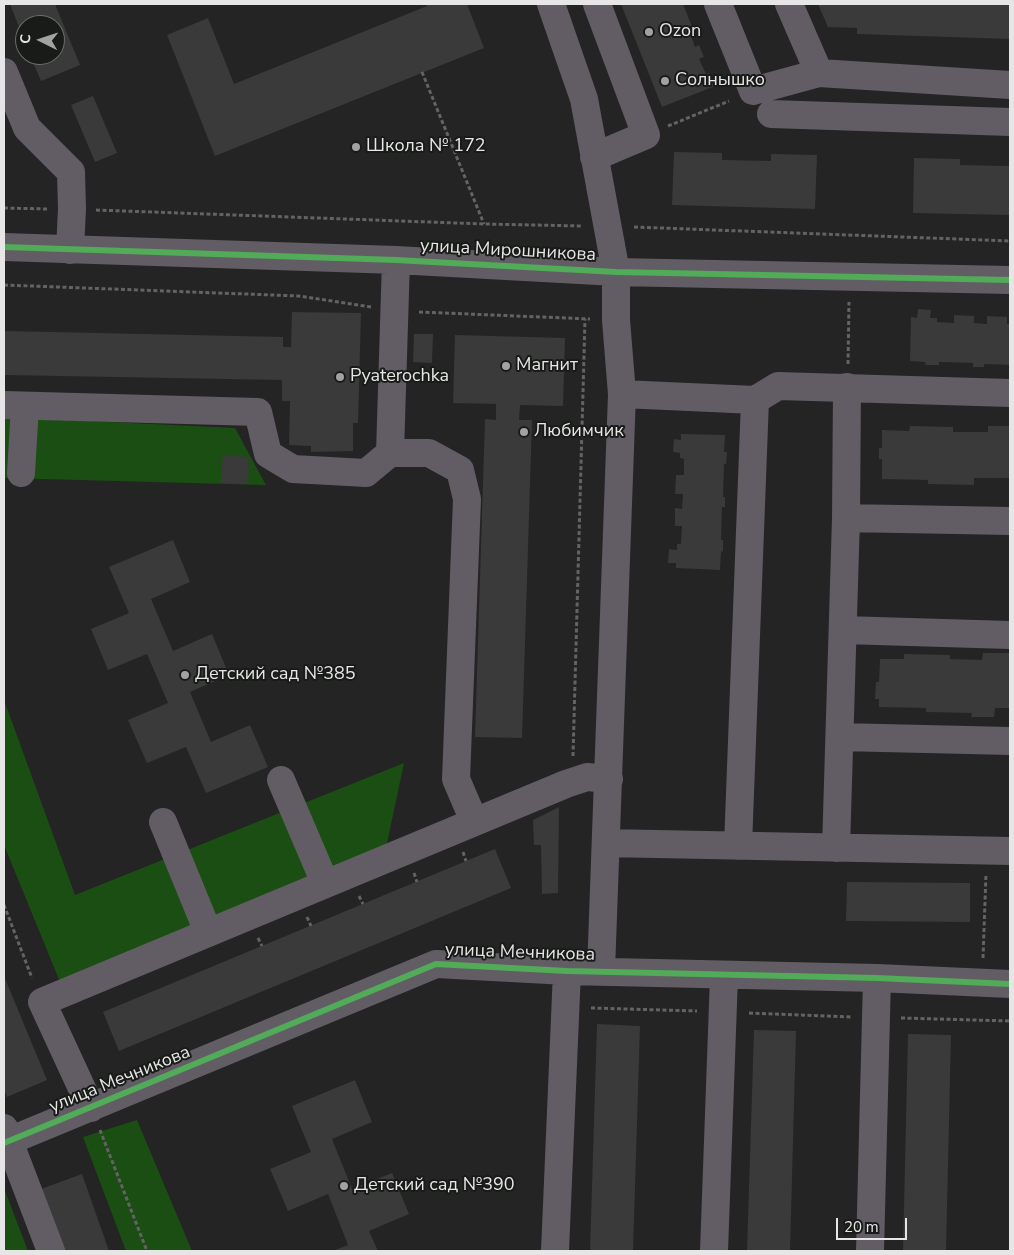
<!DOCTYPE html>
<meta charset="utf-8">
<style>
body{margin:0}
#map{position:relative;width:1014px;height:1255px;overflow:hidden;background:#232423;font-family:"Nunito Sans",sans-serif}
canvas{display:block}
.frame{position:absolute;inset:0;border:5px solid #e5e6e5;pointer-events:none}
.north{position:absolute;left:15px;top:15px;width:50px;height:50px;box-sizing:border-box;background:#191b19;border:1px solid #6b6c6b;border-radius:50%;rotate:274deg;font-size:14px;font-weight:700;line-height:20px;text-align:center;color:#e5e6e5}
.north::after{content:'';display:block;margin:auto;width:18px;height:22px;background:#a1a2a1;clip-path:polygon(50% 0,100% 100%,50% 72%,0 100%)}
.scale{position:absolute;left:836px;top:1218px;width:71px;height:22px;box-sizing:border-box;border:2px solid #e5e6e5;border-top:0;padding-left:6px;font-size:15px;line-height:18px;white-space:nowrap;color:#e5e6e5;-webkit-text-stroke:4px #191b19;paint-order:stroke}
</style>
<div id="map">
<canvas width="1014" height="1255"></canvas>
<div class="frame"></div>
<div class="north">С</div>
<div class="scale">20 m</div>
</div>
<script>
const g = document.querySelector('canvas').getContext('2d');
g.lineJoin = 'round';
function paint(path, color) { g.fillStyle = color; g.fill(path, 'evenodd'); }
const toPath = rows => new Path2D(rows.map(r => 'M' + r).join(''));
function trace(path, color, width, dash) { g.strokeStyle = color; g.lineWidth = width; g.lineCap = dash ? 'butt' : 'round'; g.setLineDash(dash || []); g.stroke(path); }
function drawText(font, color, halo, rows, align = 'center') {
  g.font = font + ' "Nunito Sans",sans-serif'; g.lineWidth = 4; g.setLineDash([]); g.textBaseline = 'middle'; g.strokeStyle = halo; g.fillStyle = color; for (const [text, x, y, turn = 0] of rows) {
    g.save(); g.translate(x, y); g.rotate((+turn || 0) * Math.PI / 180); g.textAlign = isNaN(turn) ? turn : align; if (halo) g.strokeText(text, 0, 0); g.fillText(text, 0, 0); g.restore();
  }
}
paint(toPath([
 [4,417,235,428,266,485,4,478],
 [4,700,75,895,404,763,386,848,60,982,4,845],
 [137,1120,192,1251,126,1251,83,1137],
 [4,1188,28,1251,4,1251]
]), '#1b4e13');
paint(toPath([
 [10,4,55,4,80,65,41,81,30,55,55,55,55,25,25,25,25,42],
 [426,4,467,4,484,48,215,156,167,35,208,18,234,84,427,6],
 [621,4,683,4,695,34,691,36,695,47,699,45,704,57,699,59,706,74,709,73,715,86,662,107],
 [818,4,1010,4,1010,39,857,34,857,28,828,27],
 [93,96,117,153,95,162,71,105],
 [674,152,722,153,722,160,771,161,771,154,817,155,815,209,672,205],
 [914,158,960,159,960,165,1010,166,1010,215,913,213],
 [918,309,931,310,930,318,937,318,937,322,954,323,954,315,974,316,974,323,987,324,987,316,1007,317,1007,324,1010,324,1010,365,984,364,984,367,973,367,973,363,939,362,939,365,926,365,925,362,910,361,911,317,917,318],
 [292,312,361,313,358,423,353,423,353,451,311,452,311,446,289,445,290,401,282,401,282,380,4,375,4,331,283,337,283,347,291,347],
 [414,334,433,334,432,363,413,362],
 [455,335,565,338,563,406,520,405,519,420,532,420,522,738,475,737,485,419,496,420,496,404,453,403],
 [910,426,953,427,953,432,988,432,988,426,1010,426,1010,478,974,478,974,485,928,484,928,480,882,479,882,459,879,459,879,448,882,448,882,430,909,431],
 [681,434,725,435,724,452,727,452,726,464,724,464,723,497,725,497,725,507,722,507,721,540,723,540,723,551,721,552,720,570,676,568,676,563,668,563,669,549,677,550,677,544,681,544,682,526,675,526,675,508,682,509,683,494,675,494,676,475,684,475,684,459,680,458,680,453,673,452,674,439,681,440],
 [223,455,249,457,248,484,221,483],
 [173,540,190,582,151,599,173,651,212,634,229,675,190,692,211,742,250,725,268,767,206,793,186,747,147,763,128,720,168,703,147,654,108,670,91,629,129,613,109,567],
 [983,653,1010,653,1010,708,995,708,994,717,971,717,972,713,926,712,926,708,879,707,879,699,875,699,876,682,879,682,880,659,904,659,904,654,950,655,950,659,982,660],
 [559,807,558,893,542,894,541,845,534,845,533,820],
 [495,849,511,888,119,1051,103,1012],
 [847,882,970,883,970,922,846,921],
 [4,976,47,1080,7,1097,4,1090],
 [597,1024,640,1026,633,1251,590,1251],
 [754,1030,796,1031,790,1251,747,1251],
 [908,1034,951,1035,946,1251,903,1251],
 [355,1080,372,1122,332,1139,352,1189,392,1173,409,1214,369,1231,378,1251,333,1251,348,1245,328,1194,288,1211,270,1169,311,1152,292,1106],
 [82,1174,109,1251,63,1251,41,1189]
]), '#393a39');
trace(toPath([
 [422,72,484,224],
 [668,126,729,101],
 [4,208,48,209],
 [96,210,484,224,582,226],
 [634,227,1010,241],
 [4,285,299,296,371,307],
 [419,312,590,319],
 [848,364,849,302],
 [573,756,585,319],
 [463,852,466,861],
 [414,873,417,882],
 [359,896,363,904],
 [4,905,32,978],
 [307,917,311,926],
 [258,938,262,946],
 [983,958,986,874],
 [591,1008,697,1011],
 [749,1013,852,1017],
 [901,1018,1010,1021],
 [100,1130,147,1251]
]), '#656266', 3, [4, 2.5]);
trace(toPath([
 [551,4,584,99,616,272,616,320,622,394,601,971],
 [718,4,753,91,819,73],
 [789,4,819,73,1010,85],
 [4,72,27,128,71,172,72,209,70,250],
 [771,114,1010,122],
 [594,157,646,135,597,4],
 [4,247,396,260,616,272,1010,280],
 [396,260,390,453,429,453,460,470,467,499,456,779,474,821],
 [622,394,755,400,778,386,1010,393],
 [4,405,258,412,268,454,293,469,366,473,390,453],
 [21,473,25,406],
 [846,518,1010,521],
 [843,630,1010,635],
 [840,737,1010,741],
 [281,780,325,883],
 [163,822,208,932],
 [606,843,1010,851],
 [738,846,755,400],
 [836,848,846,518,847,387],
 [91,1108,42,1002,566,784,587,777,609,779],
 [4,1128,51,1251],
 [4,1143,436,964,567,971,877,978,1010,984],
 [555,1251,567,971],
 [714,1251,724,976],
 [870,1251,877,978]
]), '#625c64', 28);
trace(toPath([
 [4,247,396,260,616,272,1010,280],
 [4,1143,436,964,567,971,877,978,1010,984]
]), '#51ab58', 6);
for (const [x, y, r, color] of [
 [649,32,5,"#a1a2a1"],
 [665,81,5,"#a1a2a1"],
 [356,147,5,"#a1a2a1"],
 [506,366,5,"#a1a2a1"],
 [340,377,5,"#a1a2a1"],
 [524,432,5,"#a1a2a1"],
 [185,675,5,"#a1a2a1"],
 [344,1186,5,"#a1a2a1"]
]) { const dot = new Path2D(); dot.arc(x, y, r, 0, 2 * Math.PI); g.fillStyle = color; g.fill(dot); trace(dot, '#191b19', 2); }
drawText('18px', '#e5e6e5', '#191b19', [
 ["Ozon",659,32],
 ["Солнышко",675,81],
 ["Школа № 172",366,147],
 ["Магнит",516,366],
 ["Pyaterochka",350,377],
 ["Любимчик",534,432],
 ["Детский сад №385",195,675],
 ["Детский сад №390",354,1186]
], 'left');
drawText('18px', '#e5e6e5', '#191b19', [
 ["улица Мирошникова",508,251,3],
 ["улица Мечникова",520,953,2],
 ["улица Мечникова",120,1080,-22]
]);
</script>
